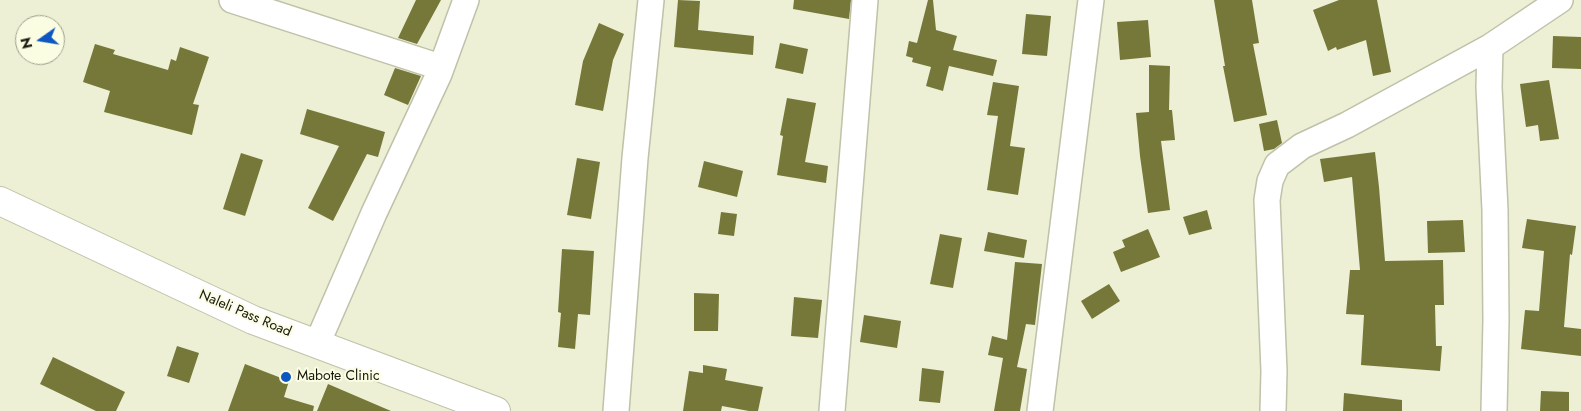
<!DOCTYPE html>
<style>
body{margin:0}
#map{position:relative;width:1581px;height:411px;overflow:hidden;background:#edf0d5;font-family:Jost,sans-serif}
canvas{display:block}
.north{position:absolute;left:15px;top:15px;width:50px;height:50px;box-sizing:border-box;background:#fbfde3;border:1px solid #9fa18d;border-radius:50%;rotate:257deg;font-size:14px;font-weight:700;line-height:20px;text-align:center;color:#16160d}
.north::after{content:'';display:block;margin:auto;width:18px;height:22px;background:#0e57c1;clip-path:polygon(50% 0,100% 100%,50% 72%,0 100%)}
</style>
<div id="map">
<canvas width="1581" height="411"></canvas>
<div class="north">N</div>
</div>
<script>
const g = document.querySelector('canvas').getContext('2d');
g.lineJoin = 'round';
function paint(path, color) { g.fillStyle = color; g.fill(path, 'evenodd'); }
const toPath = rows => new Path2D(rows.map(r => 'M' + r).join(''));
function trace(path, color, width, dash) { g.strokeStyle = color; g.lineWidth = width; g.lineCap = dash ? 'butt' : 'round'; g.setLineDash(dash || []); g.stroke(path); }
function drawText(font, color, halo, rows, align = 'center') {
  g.font = font + ' Jost,sans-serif'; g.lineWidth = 4; g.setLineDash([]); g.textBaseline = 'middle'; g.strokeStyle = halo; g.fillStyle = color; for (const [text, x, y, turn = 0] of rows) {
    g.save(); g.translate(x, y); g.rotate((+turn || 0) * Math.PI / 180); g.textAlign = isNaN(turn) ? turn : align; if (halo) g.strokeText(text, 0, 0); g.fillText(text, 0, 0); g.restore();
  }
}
paint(toPath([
 [416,0,441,0,417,44,398,38],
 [678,0,700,1,698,30,754,36,753,55,674,47],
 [794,0,851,0,849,19,793,9],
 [928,0,933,0,936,30,957,36,953,50,997,60,993,76,949,66,943,91,926,86,931,67,912,62,913,58,906,56,909,41,917,43],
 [1214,0,1252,0,1259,43,1253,44,1267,115,1234,122,1223,66,1225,66],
 [1339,0,1377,0,1391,72,1373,76,1366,40,1337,50,1336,47,1328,51,1313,10],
 [1026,14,1051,16,1047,56,1022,54],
 [1148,20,1151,57,1120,60,1117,22],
 [599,23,624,34,613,60,603,111,575,105,583,61],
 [1553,36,1581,37,1581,69,1552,68],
 [780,43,808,49,803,74,775,68],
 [95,44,115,50,113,54,168,70,171,59,176,61,180,47,209,57,193,104,199,105,192,135,104,112,110,91,83,82],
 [1149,65,1170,66,1169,110,1172,110,1175,140,1161,141,1170,210,1148,213,1140,156,1136,113,1149,112],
 [395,68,421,76,408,105,384,95],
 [1549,80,1559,139,1540,141,1538,125,1526,127,1520,84],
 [993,82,1019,86,1010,146,1025,148,1018,195,987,190,998,116,987,115],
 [787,98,816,103,805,162,828,166,826,183,777,175,783,136,780,135],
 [307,109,385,132,378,157,367,154,333,221,308,208,339,146,300,134],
 [1277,120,1282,143,1274,149,1264,151,1259,124],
 [1375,152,1379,187,1385,261,1443,260,1444,305,1435,305,1436,346,1442,346,1440,371,1361,365,1364,315,1346,314,1350,270,1360,270,1352,177,1324,182,1320,159],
 [241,153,263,160,245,216,223,209],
 [577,158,600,162,591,219,567,215],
 [704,161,743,171,737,197,698,187],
 [1207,210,1212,229,1189,235,1183,217],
 [721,212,737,214,734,236,718,234],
 [1527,219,1576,226,1572,255,1570,254,1564,327,1581,329,1581,356,1521,349,1525,310,1539,311,1544,251,1522,248],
 [1463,220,1465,252,1428,253,1427,221],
 [1148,229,1160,257,1121,272,1113,252,1125,247,1122,240],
 [988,232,1027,240,1024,258,984,251],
 [940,234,962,238,953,288,930,284],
 [562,249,594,251,590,315,578,314,575,349,558,347,561,313,558,312],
 [1015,262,1042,264,1035,325,1026,324,1017,367,1027,369,1020,411,994,411,1003,358,988,355,992,336,1007,340],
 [1109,284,1120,301,1092,319,1081,301],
 [694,293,719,294,718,331,694,331],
 [794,297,822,300,818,338,791,336],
 [864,315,901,321,897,348,860,342],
 [177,346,199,353,189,383,167,376],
 [53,357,125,392,116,411,96,411,40,384],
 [245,364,289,381,284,397,314,406,313,411,228,411],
 [703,365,727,369,725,380,763,387,758,411,749,411,722,406,721,411,683,411,689,371,703,373],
 [922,368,944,371,940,403,919,401],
 [328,384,391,411,317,411],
 [1541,391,1569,392,1569,411,1540,411],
 [1344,393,1402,400,1402,411,1343,411]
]), '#767839');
const street = toPath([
 [232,0,440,67],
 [1490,47,1489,87,1495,210,1496,320,1494,411],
 [317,344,374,213,439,74,466,0],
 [616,411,635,158,651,0],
 [832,411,865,0],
 [1040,411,1091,0],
 [1273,411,1274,371,1267,200,1270,181,1277,165,1302,146,1347,125,1490,47,1560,0]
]);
const secondary = toPath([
 [0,201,253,320,496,411]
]);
trace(street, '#bfc1a8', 28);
trace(secondary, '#bfc1a8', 30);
trace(street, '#fff', 25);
trace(secondary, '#fff', 28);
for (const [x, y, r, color] of [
 [286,377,6,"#0e57c1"]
]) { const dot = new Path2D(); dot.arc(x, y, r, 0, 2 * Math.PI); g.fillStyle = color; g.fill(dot); trace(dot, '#fbfde3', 2); }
drawText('14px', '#16160d', '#fbfde3', [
 ["Naleli Pass Road",245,314,23]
]);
drawText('14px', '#16160d', '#fbfde3', [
 ["Mabote Clinic",297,377]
], 'left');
</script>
